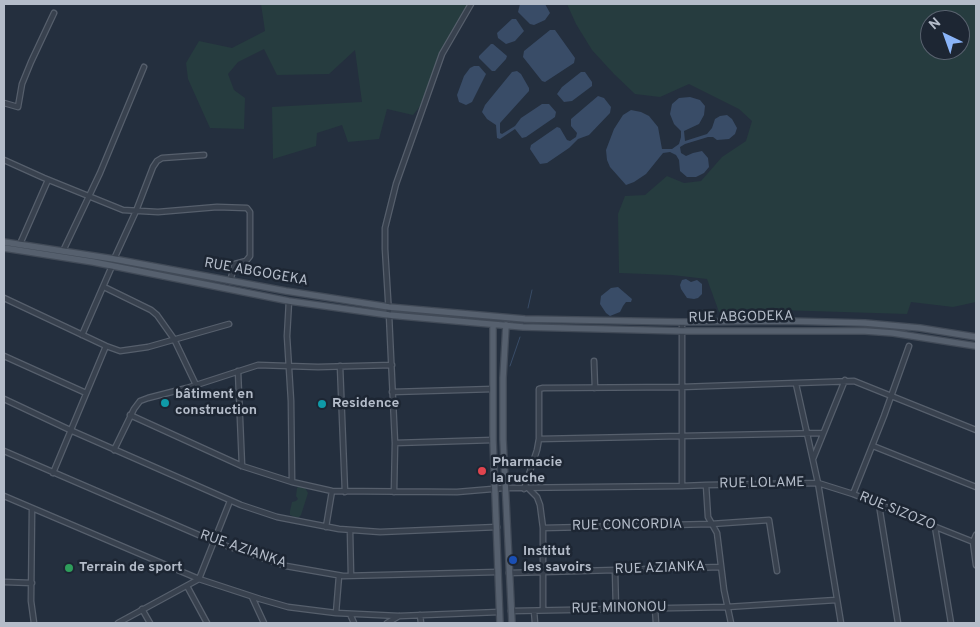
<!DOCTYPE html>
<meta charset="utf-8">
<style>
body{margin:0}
#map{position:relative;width:980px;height:627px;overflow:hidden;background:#242f3e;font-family:Overpass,sans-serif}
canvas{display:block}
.frame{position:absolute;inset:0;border:5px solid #b4bcc9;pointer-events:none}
.north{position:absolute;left:920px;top:10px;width:50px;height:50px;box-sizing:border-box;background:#1d2633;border:1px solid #59626f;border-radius:50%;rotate:318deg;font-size:14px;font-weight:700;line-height:20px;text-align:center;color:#b4bcc9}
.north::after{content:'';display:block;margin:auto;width:18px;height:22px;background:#8ab4f8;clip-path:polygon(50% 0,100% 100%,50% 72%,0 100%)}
</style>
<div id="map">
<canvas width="980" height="627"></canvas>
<div class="frame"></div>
<div class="north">N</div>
</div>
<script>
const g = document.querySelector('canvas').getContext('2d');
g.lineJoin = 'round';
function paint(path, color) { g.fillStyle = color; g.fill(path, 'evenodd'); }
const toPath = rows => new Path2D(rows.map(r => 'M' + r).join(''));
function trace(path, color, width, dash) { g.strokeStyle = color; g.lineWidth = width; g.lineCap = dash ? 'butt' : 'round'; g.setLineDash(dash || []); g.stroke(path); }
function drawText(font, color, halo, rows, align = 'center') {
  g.font = font + ' Overpass,sans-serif'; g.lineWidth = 5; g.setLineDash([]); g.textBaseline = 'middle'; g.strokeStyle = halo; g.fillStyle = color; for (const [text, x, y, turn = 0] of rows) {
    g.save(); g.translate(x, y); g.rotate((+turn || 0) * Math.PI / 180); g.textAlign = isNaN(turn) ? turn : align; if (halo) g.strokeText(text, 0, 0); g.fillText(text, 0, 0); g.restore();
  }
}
paint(toPath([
 [261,4,469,4,438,58,421,105,413,115,387,109,379,139,348,142,342,125,317,133,316,146,273,159,272,107,362,102,355,50,329,74,277,75,264,49,238,62,228,74,234,90,245,98,244,129,210,128,188,79,186,63,199,41,232,48,265,31],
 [567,4,976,4,976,302,953,307,911,302,907,314,746,309,719,312,707,279,672,275,619,273,618,214,625,196,645,195,667,176,684,183,701,181,722,157,746,141,752,121,739,109,689,84,660,97,635,94,614,74,592,50,576,24],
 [930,20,960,20,960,50,930,50],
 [299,486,304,486,308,493,301,515,298,518,290,515,290,511,292,502,296,501,298,499,296,496,297,488]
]), '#263c3f');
paint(toPath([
 [520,4,545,4,550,13,545,20,534,25,530,24,518,12],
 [512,19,516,19,524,31,515,41,506,44,498,38,497,33],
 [550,30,555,30,575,58,574,63,545,82,542,81,523,57,524,51],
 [491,44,493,44,507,56,506,59,495,71,492,71,479,58,479,56],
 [474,66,479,66,486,74,472,102,466,105,459,102,457,95,464,76,470,68],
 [517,71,521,74,529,88,529,91,500,123,500,133,502,134,515,126,521,118,542,104,549,104,556,112,555,117,526,137,522,138,515,129,500,139,497,138,496,125,487,119,482,112,485,105,512,72],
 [581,72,585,72,592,82,592,86,572,101,564,102,557,94,562,87],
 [598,96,604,98,611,107,610,113,589,135,578,139,569,148,547,163,540,164,530,149,531,145,557,127,560,128,567,140,570,141,576,137,577,133,571,126,571,119],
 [690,97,700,100,705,106,704,115,699,124,684,131,685,141,707,134,712,128,715,119,720,116,727,115,732,119,737,128,735,134,729,139,717,140,713,137,708,137,685,144,680,147,681,153,686,156,693,153,702,151,708,158,709,167,704,173,696,177,687,177,680,171,679,160,676,155,670,152,663,153,646,174,634,182,626,185,610,167,607,160,606,150,614,129,623,115,631,110,641,112,649,116,658,127,662,149,672,149,679,144,681,137,681,131,674,124,670,114,672,104,679,98],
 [686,279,691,282,697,280,702,284,702,294,698,298,694,299,687,298,681,289,680,285,682,280],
 [618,287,632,299,631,302,626,302,623,306,620,312,610,316,606,313,600,304,601,296,611,288]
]), '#394c67');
trace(toPath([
 [528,308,532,290],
 [510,366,520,337]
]), '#394c67', 1);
const minor = toPath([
 [4,103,18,107,22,84,31,62,54,13],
 [4,160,44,178,123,210,158,212,217,207,247,208,250,212,250,256,246,261,235,264,230,281],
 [20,244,48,180],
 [63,251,100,173,144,67],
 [114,259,136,211,153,167,157,161,162,158,204,155],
 [104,287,151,310,157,315,174,339,196,385],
 [4,298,106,346,120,351,148,347,229,324],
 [289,301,287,336,291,401,292,482],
 [682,322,682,486,706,485,708,517,717,533,724,590,731,623],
 [82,335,112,266],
 [4,356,86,393],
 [594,361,595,388],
 [340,366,345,492],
 [238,371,242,466],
 [796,384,818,483,841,623],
 [392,392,493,389],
 [4,399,70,430,241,505,277,517,339,529,380,532,497,527],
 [130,415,242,466,292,482,332,491,457,492,504,488,682,486],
 [539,439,823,433],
 [395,443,493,440],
 [873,446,976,487],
 [114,450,134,409,140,401,148,398,187,388,258,365,318,367,392,365],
 [4,451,215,542,286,566,343,576,498,572],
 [813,459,845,380],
 [53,473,106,346],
 [706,485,818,483,853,494,976,543],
 [524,489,537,450,539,439,539,389,543,388,681,387,854,381,976,430],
 [529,489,537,497,540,505,543,528,543,610],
 [394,492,395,443,389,315,385,249,385,228,396,184,442,54,471,4],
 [853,494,884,416,909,346],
 [4,496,199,579,260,599,288,607,336,613,399,616,499,612],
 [879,505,898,623],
 [32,509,31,601,34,623],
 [326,527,332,491],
 [935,527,951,623],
 [543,528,711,524,769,520,777,571],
 [350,530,351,576],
 [976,535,973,542,976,565],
 [615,570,616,610],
 [509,573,721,567],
 [4,582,32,583],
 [187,586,207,623],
 [252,597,264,623],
 [142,609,150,623],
 [655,609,656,623],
 [511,611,727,607,836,600],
 [534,611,535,623],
 [336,613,339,576],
 [350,614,354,623],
 [420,615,421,623],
 [118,623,199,579,230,501],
 [387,623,399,616]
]);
const major = toPath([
 [4,242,114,259,286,291,389,307,525,319,682,322,788,321,865,323,920,328,976,337],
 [4,248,93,262,289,301,389,315,523,327,682,331,865,331,893,333,976,346],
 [493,325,493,440,500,623],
 [506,325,503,378,503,439,512,623]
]);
trace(minor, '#565f6c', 7);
trace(major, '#414a57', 8);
trace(minor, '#38414e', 4.5);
trace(major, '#56606e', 5.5);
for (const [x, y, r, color] of [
 [165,403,5,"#0f9aa8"],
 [322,404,5,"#0f9aa8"],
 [482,471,5,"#e0444e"],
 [513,560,5,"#1a4fb4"],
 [69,568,5,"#2e9e5b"]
]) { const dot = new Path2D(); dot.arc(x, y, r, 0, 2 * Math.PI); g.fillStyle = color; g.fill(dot); trace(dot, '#1d2633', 2); }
drawText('14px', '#b4bcc9', '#1d2633', [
 ["RUE ABGOGEKA",256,273,10],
 ["RUE ABGODEKA",741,318,-1],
 ["RUE LOLAME",762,484,-1],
 ["RUE SIZOZO",897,512,22],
 ["RUE CONCORDIA",627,526,-1],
 ["RUE AZIANKA",243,550,19],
 ["RUE AZIANKA",660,569,-2],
 ["RUE MINONOU",619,609,-1]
]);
drawText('bold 14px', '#b4bcc9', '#1d2633', [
 ["bâtiment en",175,395],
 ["construction",175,411],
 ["Residence",332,404],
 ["Pharmacie",492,463],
 ["la ruche",492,479],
 ["Institut",523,552],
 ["les savoirs",523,568],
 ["Terrain de sport",79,568]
], 'left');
</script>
